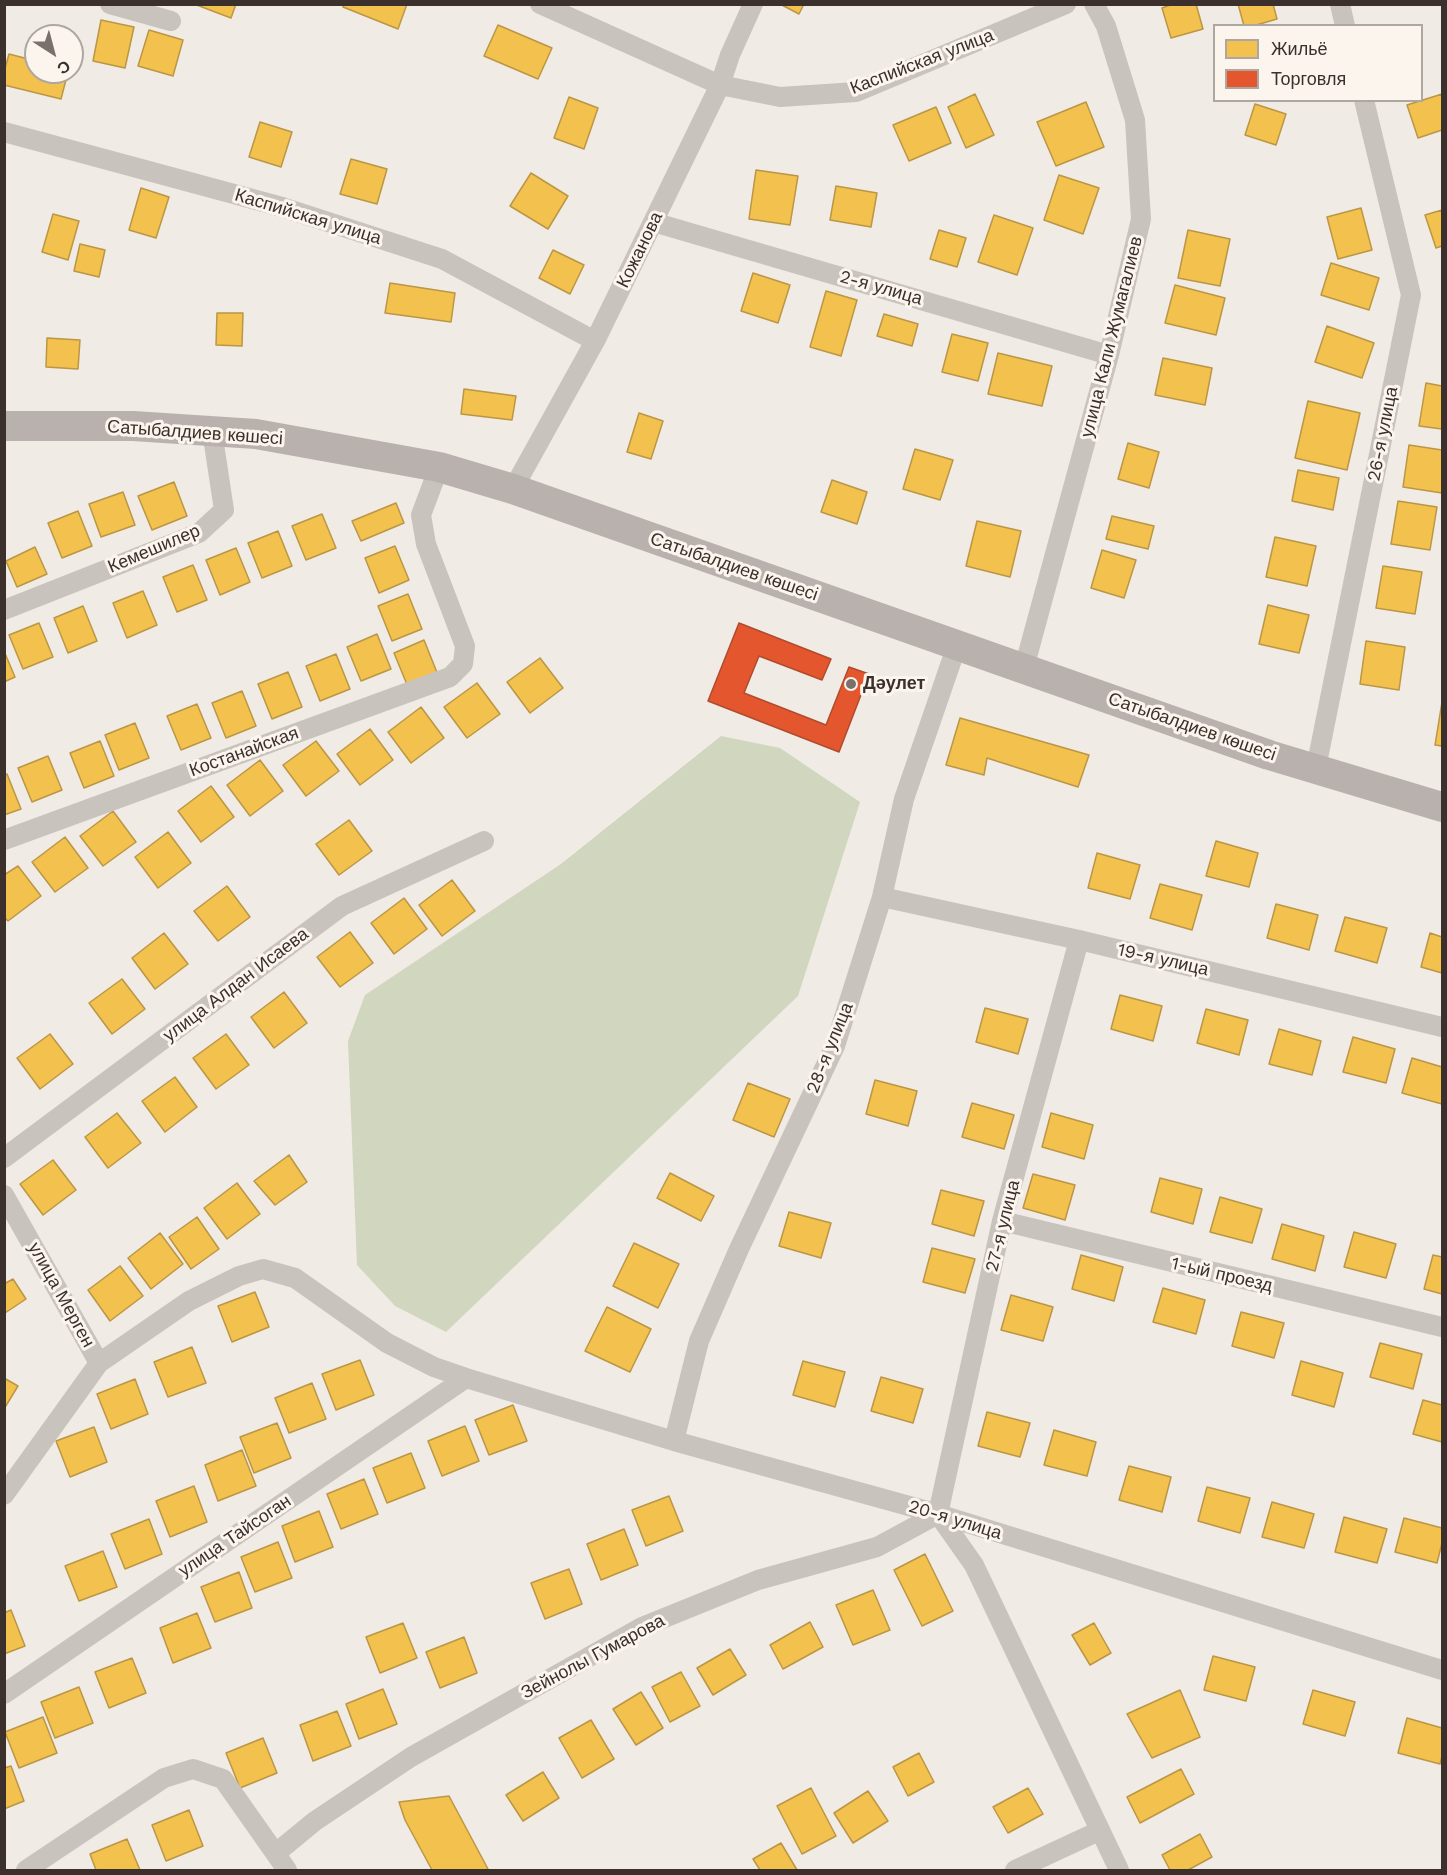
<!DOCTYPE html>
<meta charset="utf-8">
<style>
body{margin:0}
#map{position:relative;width:1447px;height:1875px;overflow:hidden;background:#f0ebe5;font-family:"Work Sans",sans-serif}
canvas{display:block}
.frame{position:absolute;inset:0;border:6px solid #3b302b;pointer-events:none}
.legend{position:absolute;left:1213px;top:24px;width:210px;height:78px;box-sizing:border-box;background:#fbf5ee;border:2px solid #aea6a0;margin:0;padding:8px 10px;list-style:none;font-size:18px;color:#3b302b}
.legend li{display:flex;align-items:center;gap:12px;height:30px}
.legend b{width:30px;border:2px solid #aea6a0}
.north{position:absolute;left:24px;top:24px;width:60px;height:60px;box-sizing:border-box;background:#fbf5ee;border:2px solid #aea6a0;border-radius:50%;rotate:144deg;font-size:16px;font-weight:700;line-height:24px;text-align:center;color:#3b302b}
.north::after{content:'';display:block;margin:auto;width:21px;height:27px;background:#7a716c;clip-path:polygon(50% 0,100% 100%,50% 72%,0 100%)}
</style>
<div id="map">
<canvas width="1447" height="1875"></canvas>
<div class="frame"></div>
<ul class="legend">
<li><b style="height:16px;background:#f2c14e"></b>Жильё</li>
<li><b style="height:16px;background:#e4572e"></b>Торговля</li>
</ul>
<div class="north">С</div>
</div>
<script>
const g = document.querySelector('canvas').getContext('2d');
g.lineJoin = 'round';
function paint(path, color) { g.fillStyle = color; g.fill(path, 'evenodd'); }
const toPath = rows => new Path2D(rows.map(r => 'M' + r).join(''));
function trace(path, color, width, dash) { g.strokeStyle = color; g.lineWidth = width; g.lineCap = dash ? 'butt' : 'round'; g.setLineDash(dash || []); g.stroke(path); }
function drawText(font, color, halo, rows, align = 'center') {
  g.font = font + ' "Work Sans",sans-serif'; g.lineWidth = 6; g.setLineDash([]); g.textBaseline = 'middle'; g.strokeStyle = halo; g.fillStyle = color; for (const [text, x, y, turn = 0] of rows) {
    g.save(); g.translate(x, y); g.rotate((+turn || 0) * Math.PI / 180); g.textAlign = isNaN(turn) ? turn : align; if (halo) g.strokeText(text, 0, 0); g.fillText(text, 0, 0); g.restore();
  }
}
paint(toPath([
 [721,736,780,748,860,802,798,996,446,1332,395,1306,357,1265,348,1041,365,995,561,864]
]), '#d1d6bf');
const homes = toPath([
 [194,4,236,4,231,18,194,4],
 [344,4,407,4,398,29,343,7,344,4],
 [780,4,804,4,799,14,780,4],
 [1173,4,1196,4,1203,29,1171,38,1162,8,1173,4],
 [1238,4,1273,4,1277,19,1253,26,1244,26,1238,4],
 [101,20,134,27,125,68,93,61,101,20],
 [498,25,552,48,538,79,484,56,498,25],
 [149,30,183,40,173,76,138,66,149,30],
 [9,54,36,61,36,72,68,72,61,99,4,85,4,72,9,54],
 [975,94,994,135,966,148,948,107,975,94],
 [1442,94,1442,130,1418,138,1407,105,1442,94],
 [569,97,598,108,584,149,554,138,569,97],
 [1086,102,1104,147,1056,166,1037,122,1086,102],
 [1255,104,1286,114,1276,145,1245,135,1255,104],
 [936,107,951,143,909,161,893,125,936,107],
 [260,122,292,132,281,167,249,157,260,122],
 [351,159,387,169,377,204,340,194,351,159],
 [756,170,798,176,790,225,749,219,756,170],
 [531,173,568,196,548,229,510,206,531,173],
 [1059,175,1099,188,1083,234,1044,220,1059,175],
 [836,186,877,193,871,227,830,220,836,186],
 [141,188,169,197,156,238,129,230,141,188],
 [1361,208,1372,250,1338,259,1327,217,1361,208],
 [1442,210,1442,246,1436,248,1425,215,1442,210],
 [53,214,79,221,68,260,42,252,53,214],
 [994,215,1033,228,1017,275,978,262,994,215],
 [939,230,966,238,957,267,930,259,939,230],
 [1188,230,1230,239,1220,286,1178,278,1188,230],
 [80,244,105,250,99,277,74,271,80,244],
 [553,250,584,265,570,294,539,278,553,250],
 [1331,263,1379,278,1369,310,1321,295,1331,263],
 [753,273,790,285,778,323,741,311,753,273],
 [390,283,455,293,451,322,385,313,390,283],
 [1175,285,1225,298,1216,335,1165,323,1175,285],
 [826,291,857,300,841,356,810,347,826,291],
 [217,313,243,313,242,346,216,345,217,313],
 [884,314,918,324,912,346,877,336,884,314],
 [1327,326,1374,343,1362,378,1315,362,1327,326],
 [952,334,988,343,978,381,942,372,952,334],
 [47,338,80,340,78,369,46,367,47,338],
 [998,353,1052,366,1042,406,988,394,998,353],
 [1163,358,1212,368,1205,405,1155,395,1163,358],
 [1426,383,1442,386,1442,429,1419,426,1426,383],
 [464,389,516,396,512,420,461,414,464,389],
 [1308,401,1360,413,1347,470,1295,458,1308,401],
 [639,413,663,421,651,459,627,452,639,413],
 [1128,443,1159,452,1149,488,1118,479,1128,443],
 [1409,445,1442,450,1442,493,1403,487,1409,445],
 [915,449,953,460,940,500,903,489,915,449],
 [1298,470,1339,478,1333,510,1292,501,1298,470],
 [832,480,867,492,857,524,821,512,832,480],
 [174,482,187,516,152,530,138,496,174,482],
 [123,492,135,525,101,537,89,504,123,492],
 [1398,501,1437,507,1430,550,1391,544,1398,501],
 [396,503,404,523,361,541,352,521,396,503],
 [78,511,92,546,62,558,48,523,78,511],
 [322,514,336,548,306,560,292,526,322,514],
 [1112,516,1154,526,1148,549,1106,539,1112,516],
 [977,521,1021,531,1010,577,966,566,977,521],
 [278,531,292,566,262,578,248,543,278,531],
 [1275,537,1316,546,1307,586,1266,577,1275,537],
 [395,546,409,580,379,593,365,558,395,546],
 [35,547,47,574,17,587,6,561,35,547],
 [236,548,250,582,220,595,206,560,236,548],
 [1102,550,1136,560,1124,598,1091,588,1102,550],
 [193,565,207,600,177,612,163,577,193,565],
 [1383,566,1422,572,1415,614,1376,608,1383,566],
 [143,591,157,625,127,638,113,603,143,591],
 [408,594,422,629,392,641,378,606,408,594],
 [1268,605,1309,615,1299,653,1259,644,1268,605],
 [83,606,97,641,68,653,54,618,83,606],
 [39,623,53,657,23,669,9,635,39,623],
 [377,634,391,669,361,681,347,647,377,634],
 [424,640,438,675,408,687,394,653,424,640],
 [1366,641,1405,647,1399,690,1360,684,1366,641],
 [4,651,15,677,4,682,4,651],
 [336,654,350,689,320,701,306,666,336,654],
 [540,658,563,688,530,713,507,682,540,658],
 [288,672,302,707,272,719,258,684,288,672],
 [477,683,500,714,467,738,444,707,477,683],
 [242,691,256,726,226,738,212,703,242,691],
 [1442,702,1442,746,1435,745,1442,702],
 [197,704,211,738,181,750,167,716,197,704],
 [421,707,444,738,411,763,388,732,421,707],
 [960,718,1089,755,1078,787,987,758,984,775,946,765,960,718],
 [135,723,149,758,119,770,105,735,135,723],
 [370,729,393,760,360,785,337,754,370,729],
 [100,741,114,776,84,788,70,753,100,741],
 [316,741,339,771,306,796,283,765,316,741],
 [48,756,62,790,32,802,18,768,48,756],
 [260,760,283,791,250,816,227,785,260,760],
 [7,774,21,809,4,815,4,775,7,774],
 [211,786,234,817,201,842,178,811,211,786],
 [113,811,136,842,103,866,80,836,113,811],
 [349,820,372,851,339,875,316,844,349,820],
 [168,832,191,863,158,888,135,857,168,832],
 [65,837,88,868,55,892,32,862,65,837],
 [1216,841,1258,853,1249,887,1206,876,1216,841],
 [1097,853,1140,865,1130,899,1088,888,1097,853],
 [18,866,41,896,8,921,4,917,4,875,18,866],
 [452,880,475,911,442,936,419,905,452,880],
 [1160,884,1202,895,1192,930,1150,918,1160,884],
 [227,886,250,917,218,941,194,911,227,886],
 [404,898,427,929,394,954,371,923,404,898],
 [1276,904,1318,915,1309,950,1267,938,1276,904],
 [1345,917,1387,928,1377,963,1335,951,1345,917],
 [350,932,373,963,340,987,317,957,350,932],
 [164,933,188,964,155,989,132,958,164,933],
 [1430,933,1442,937,1442,973,1421,967,1430,933],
 [122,979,145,1009,112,1034,89,1003,122,979],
 [284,992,307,1023,274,1048,251,1017,284,992],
 [1120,995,1162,1006,1153,1041,1111,1029,1120,995],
 [985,1008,1028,1019,1018,1054,976,1042,985,1008],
 [1206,1009,1248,1020,1239,1055,1197,1043,1206,1009],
 [1279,1029,1321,1041,1312,1075,1269,1064,1279,1029],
 [50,1034,73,1064,40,1089,17,1058,50,1034],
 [226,1034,249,1065,216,1089,193,1058,226,1034],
 [1353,1037,1395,1049,1386,1083,1343,1072,1353,1037],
 [1412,1058,1442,1067,1442,1104,1402,1093,1412,1058],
 [175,1077,197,1107,165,1132,142,1101,175,1077],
 [875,1080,917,1091,908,1126,866,1114,875,1080],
 [748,1083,790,1099,774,1137,733,1120,748,1083],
 [972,1103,1014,1115,1004,1149,962,1137,972,1103],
 [117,1113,141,1143,108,1168,85,1137,117,1113],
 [1051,1113,1093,1125,1084,1159,1042,1147,1051,1113],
 [289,1155,307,1182,275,1205,254,1181,289,1155],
 [53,1160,76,1190,43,1215,20,1184,53,1160],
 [670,1173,714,1196,701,1221,657,1198,670,1173],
 [1033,1174,1075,1185,1065,1220,1023,1208,1033,1174],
 [1160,1178,1202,1189,1193,1224,1151,1212,1160,1178],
 [237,1183,260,1214,227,1239,204,1208,237,1183],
 [941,1190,984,1201,974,1236,932,1224,941,1190],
 [1220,1197,1262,1209,1252,1243,1210,1232,1220,1197],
 [789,1212,831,1223,821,1258,779,1246,789,1212],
 [197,1217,219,1249,191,1269,169,1237,197,1217],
 [1282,1224,1324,1236,1315,1271,1272,1259,1282,1224],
 [1354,1232,1396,1244,1386,1278,1344,1267,1354,1232],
 [160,1233,183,1264,151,1289,128,1258,160,1233],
 [634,1243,679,1264,658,1308,613,1286,634,1243],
 [932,1248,975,1259,965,1293,923,1282,932,1248],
 [1081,1255,1123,1267,1114,1301,1072,1289,1081,1255],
 [1433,1255,1442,1257,1442,1294,1424,1289,1433,1255],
 [120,1266,143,1296,110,1321,88,1290,120,1266],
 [13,1279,26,1299,5,1313,4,1284,13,1279],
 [1163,1288,1205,1300,1196,1334,1153,1322,1163,1288],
 [255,1292,269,1327,232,1342,218,1306,255,1292],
 [1011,1295,1053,1307,1043,1341,1001,1330,1011,1295],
 [607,1307,651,1329,630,1372,585,1351,607,1307],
 [1241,1312,1284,1323,1274,1358,1232,1346,1241,1312],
 [1380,1343,1422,1354,1413,1389,1370,1377,1380,1343],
 [192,1347,206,1383,168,1397,154,1362,192,1347],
 [360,1360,374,1395,336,1410,322,1374,360,1360],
 [803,1361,845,1372,835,1407,793,1395,803,1361],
 [1301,1361,1343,1373,1334,1407,1292,1395,1301,1361],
 [881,1377,923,1389,913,1423,871,1411,881,1377],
 [4,1378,18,1386,4,1409,4,1378],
 [135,1379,148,1414,111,1429,97,1394,135,1379],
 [312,1383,326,1419,289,1433,275,1398,312,1383],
 [1423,1400,1442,1405,1442,1442,1413,1434,1423,1400],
 [513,1405,527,1441,489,1455,475,1420,513,1405],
 [987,1412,1030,1423,1020,1457,978,1446,987,1412],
 [277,1423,291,1458,254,1473,240,1437,277,1423],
 [465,1426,479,1461,442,1476,428,1441,465,1426],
 [94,1427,107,1462,70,1477,56,1441,94,1427],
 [1054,1430,1096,1442,1087,1476,1044,1465,1054,1430],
 [242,1450,256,1486,218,1501,205,1465,242,1450],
 [411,1453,425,1488,387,1503,373,1468,411,1453],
 [1129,1466,1171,1477,1162,1512,1119,1500,1129,1466],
 [364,1479,378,1514,341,1529,327,1494,364,1479],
 [194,1486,207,1522,170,1537,156,1501,194,1486],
 [1207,1487,1250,1498,1240,1533,1198,1521,1207,1487],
 [669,1496,683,1531,646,1546,632,1510,669,1496],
 [1272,1502,1314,1514,1304,1548,1262,1537,1272,1502],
 [319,1511,333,1547,295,1562,282,1526,319,1511],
 [1344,1517,1387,1529,1377,1563,1335,1552,1344,1517],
 [1404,1518,1442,1528,1442,1543,1437,1563,1395,1552,1404,1518],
 [149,1519,162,1554,125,1569,111,1534,149,1519],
 [624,1529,638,1565,601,1580,587,1544,624,1529],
 [278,1542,292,1578,255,1592,241,1557,278,1542],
 [103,1551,117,1587,79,1601,65,1566,103,1551],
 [925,1554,953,1611,922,1626,894,1570,925,1554],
 [569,1569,582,1604,545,1619,531,1583,569,1569],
 [239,1572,252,1608,215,1622,201,1587,239,1572],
 [873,1590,890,1630,853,1645,836,1605,873,1590],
 [11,1610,25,1646,4,1654,4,1613,11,1610],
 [197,1613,211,1648,173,1663,160,1628,197,1613],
 [810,1622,823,1647,783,1669,770,1645,810,1622],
 [403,1623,417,1658,380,1673,366,1637,403,1623],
 [1094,1623,1111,1653,1090,1665,1072,1635,1094,1623],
 [464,1637,477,1673,440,1688,426,1652,464,1637],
 [730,1649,746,1675,713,1695,697,1668,730,1649],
 [1213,1656,1255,1667,1246,1701,1204,1690,1213,1656],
 [132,1658,146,1693,109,1708,95,1672,132,1658],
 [681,1672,700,1706,670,1722,652,1687,681,1672],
 [79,1687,93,1723,55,1738,41,1702,79,1687],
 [383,1689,397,1724,359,1739,346,1704,383,1689],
 [1180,1690,1200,1737,1152,1758,1127,1714,1180,1690],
 [1313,1690,1355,1702,1345,1736,1303,1724,1313,1690],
 [641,1692,663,1728,636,1745,613,1709,641,1692],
 [337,1711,351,1746,313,1761,300,1725,337,1711],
 [43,1717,57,1753,19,1768,5,1732,43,1717],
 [1407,1718,1442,1728,1442,1756,1440,1764,1398,1753,1407,1718],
 [591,1720,614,1759,582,1778,559,1738,591,1720],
 [263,1738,277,1773,240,1788,226,1753,263,1738],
 [919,1753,934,1782,908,1796,893,1767,919,1753],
 [11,1766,24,1801,4,1809,4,1768,11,1766],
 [1181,1769,1194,1794,1140,1823,1127,1797,1181,1769],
 [543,1772,559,1798,523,1821,506,1795,543,1772],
 [811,1788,836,1836,802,1854,777,1806,811,1788],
 [1028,1788,1043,1814,1008,1833,993,1807,1028,1788],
 [868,1791,888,1821,853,1843,834,1813,868,1791],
 [449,1796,488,1869,485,1870,432,1870,405,1820,399,1802,449,1796],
 [189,1810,203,1846,166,1861,152,1825,189,1810],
 [1200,1834,1212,1857,1188,1870,1170,1870,1162,1855,1200,1834],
 [127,1839,140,1870,96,1870,90,1854,127,1839],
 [781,1843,797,1870,760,1870,753,1859,781,1843]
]);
paint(homes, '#f2c14e');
trace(homes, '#bb9644', 1.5);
const shops = toPath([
 [739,623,831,659,822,680,759,656,744,693,826,725,849,667,869,674,839,752,708,701,739,623]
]);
paint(shops, '#e4572e');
trace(shops, '#b14b2d', 1.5);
trace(toPath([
 [110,4,171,21],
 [540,4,720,85,780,97,856,92,1066,4],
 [1340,4,1345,26],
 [4,132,282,207,442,259,595,341],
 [653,222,1109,355],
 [513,489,595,341,720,85,730,55,753,4],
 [4,610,199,533,224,510,212,431],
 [1024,668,1109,355,1141,219,1135,120,1106,26,1094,4],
 [1316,768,1411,295,1364,100],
 [4,840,450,677,463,664,465,646,426,544,421,515,439,467],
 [882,897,1079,940,1442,1027],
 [4,1158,342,906,484,841],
 [4,1195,99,1363],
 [1002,1221,1442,1327],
 [674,1441,699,1341,739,1249,835,1046,882,897,904,799,957,645],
 [4,1495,99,1363,189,1301,239,1276,263,1269,295,1278,387,1343,434,1367,466,1378,674,1441,938,1514,1442,1670],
 [938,1514,1002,1221,1079,940],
 [938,1514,974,1565,1119,1870],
 [4,1694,466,1378],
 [276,1853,315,1821,411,1757,642,1627,758,1580,877,1547,938,1514],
 [26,1870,164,1778,193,1769,223,1779,287,1870],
 [1015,1870,1099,1831]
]), '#c9c3be', 20);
trace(toPath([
 [4,426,133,426,256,434,439,467,513,489,1269,755,1442,807]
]), '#b8b1ad', 30);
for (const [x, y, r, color] of [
 [851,684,6,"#7a716c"]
]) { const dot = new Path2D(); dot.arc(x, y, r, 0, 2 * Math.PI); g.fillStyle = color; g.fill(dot); trace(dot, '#fbf5ee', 2); }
drawText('18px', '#3b302b', '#fbf5ee', [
 ["Каспийская улица",922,62,-21],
 ["Каспийская улица",308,217,17],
 ["Кожанова",640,250,-64],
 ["2-я улица",881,288,16],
 ["улица Кали Жумагалиев",1112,337,-76],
 ["Сатыбалдиев көшесі",195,433,4],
 ["26-я улица",1383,434,-79],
 ["Кемешилер",154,549,-23],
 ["Сатыбалдиев көшесі",734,567,19],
 ["Сатыбалдиев көшесі",1192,727,19],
 ["Костанайская",244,752,-20],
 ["19-я улица",1163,960,13],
 ["улица Алдан Исаева",236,985,-37],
 ["28-я улица",830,1048,-68],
 ["27-я улица",1003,1226,-76],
 ["1-ый проезд",1222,1275,13],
 ["улица Мерген",61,1295,61],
 ["20-я улица",955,1520,17],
 ["улица Тайсоган",235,1536,-34],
 ["Зейнолы Гумарова",593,1657,-28]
]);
drawText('bold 18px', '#3b302b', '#fbf5ee', [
 ["Дәулет",863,684]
], 'left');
</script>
